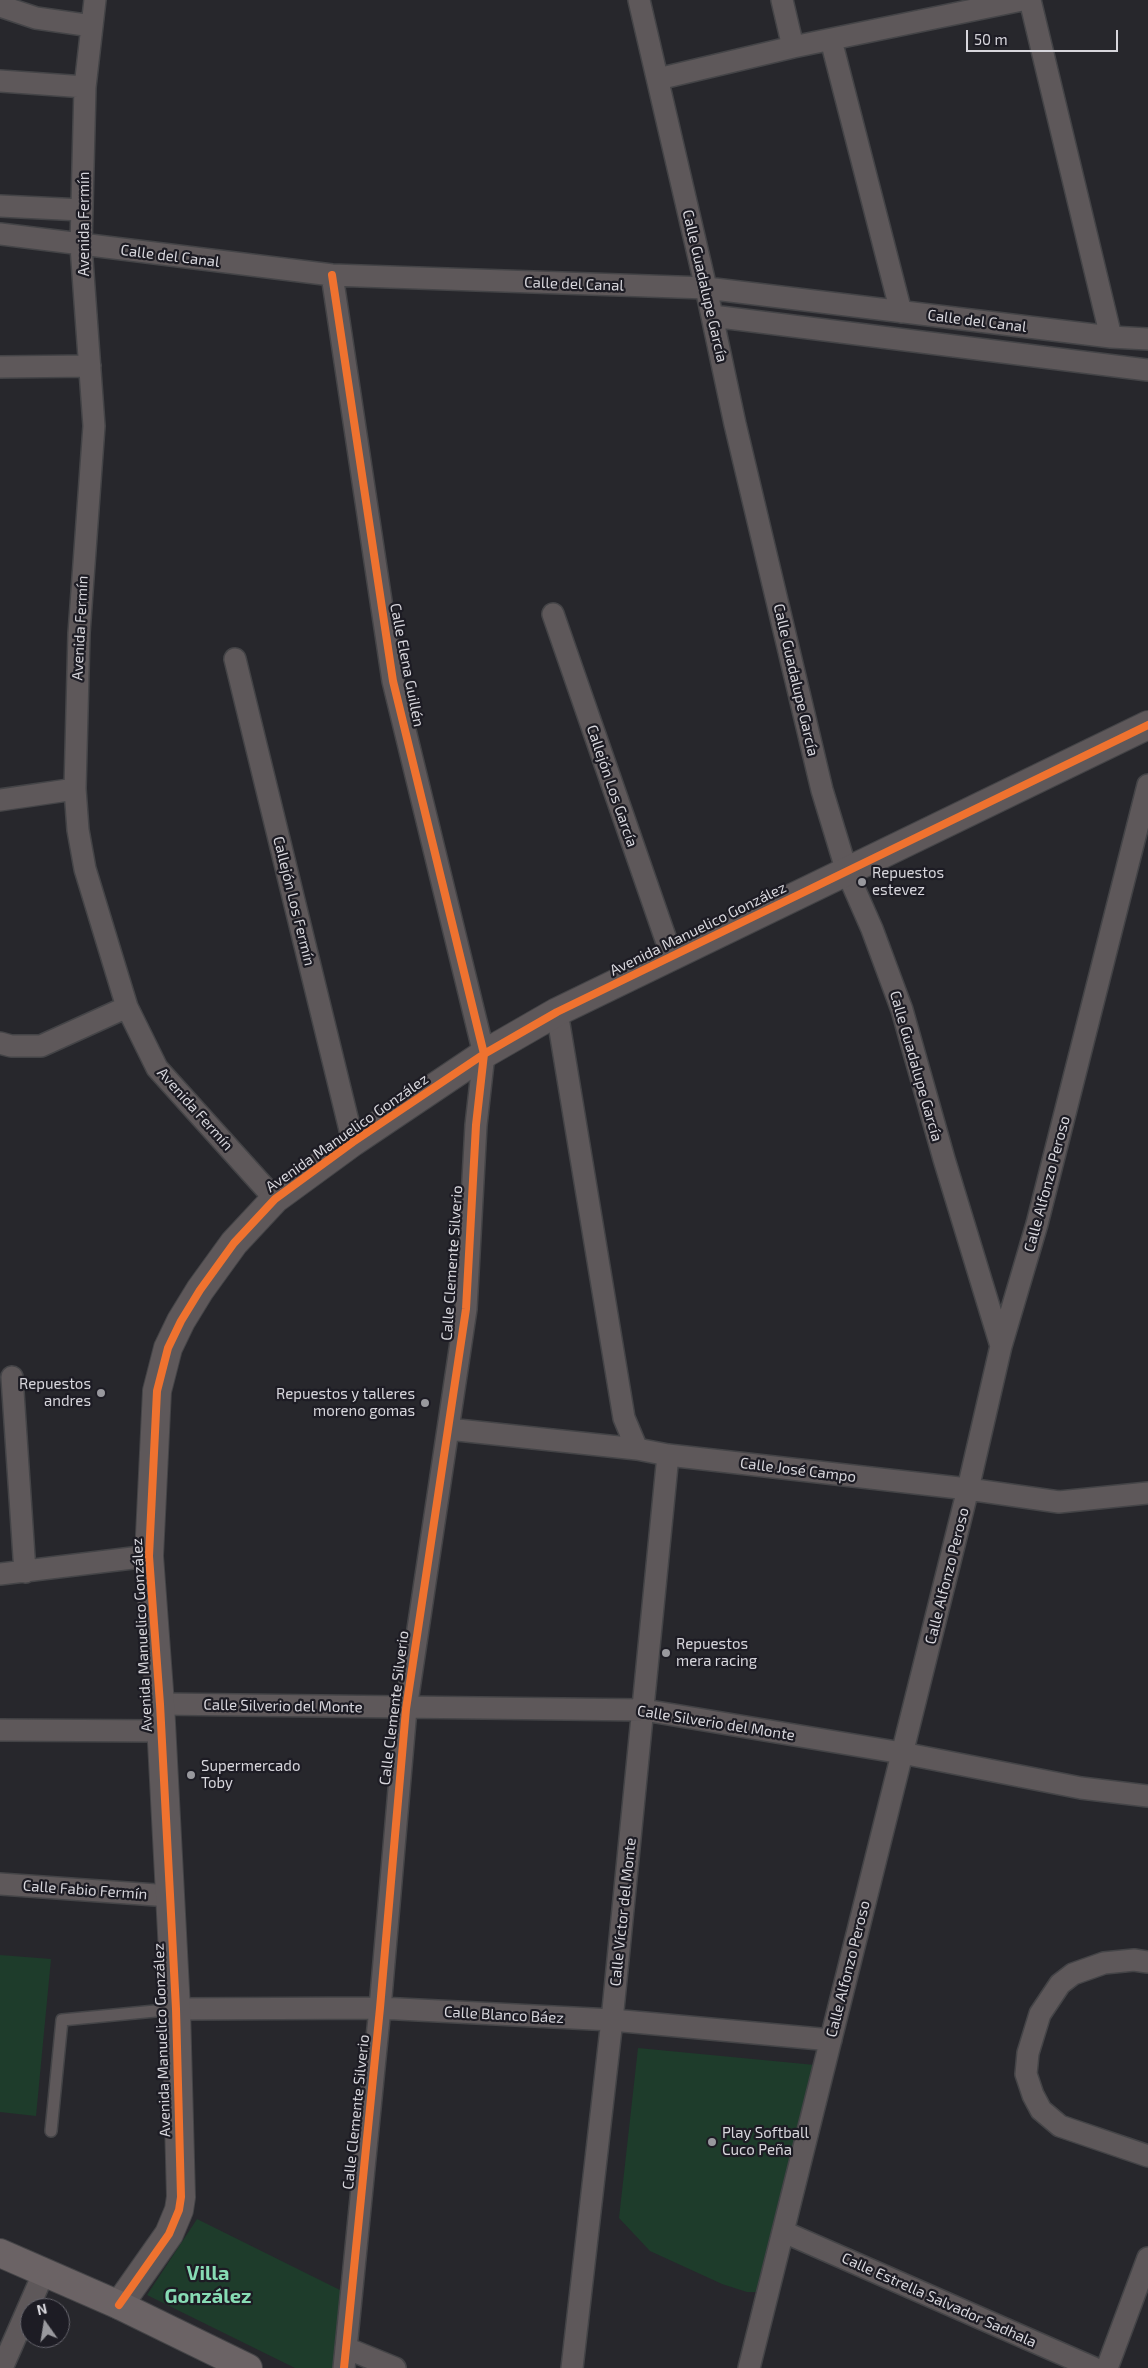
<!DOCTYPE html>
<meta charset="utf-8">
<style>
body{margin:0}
#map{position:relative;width:1148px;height:2368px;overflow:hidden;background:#27272c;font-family:"Exo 2",sans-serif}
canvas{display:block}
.north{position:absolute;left:20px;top:2298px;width:50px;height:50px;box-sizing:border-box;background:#1d1c24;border:1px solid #67666e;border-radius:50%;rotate:347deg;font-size:14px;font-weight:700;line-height:20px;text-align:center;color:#d7d6dc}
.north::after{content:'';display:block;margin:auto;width:18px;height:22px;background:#99999e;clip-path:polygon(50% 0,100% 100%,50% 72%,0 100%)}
.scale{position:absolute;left:966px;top:30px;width:152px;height:22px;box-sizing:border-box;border:2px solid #d7d6dc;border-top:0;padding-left:6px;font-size:15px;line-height:18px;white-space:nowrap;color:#d7d6dc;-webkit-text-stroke:4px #1d1c24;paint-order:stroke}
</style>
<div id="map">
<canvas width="1148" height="2368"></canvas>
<div class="north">N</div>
<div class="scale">50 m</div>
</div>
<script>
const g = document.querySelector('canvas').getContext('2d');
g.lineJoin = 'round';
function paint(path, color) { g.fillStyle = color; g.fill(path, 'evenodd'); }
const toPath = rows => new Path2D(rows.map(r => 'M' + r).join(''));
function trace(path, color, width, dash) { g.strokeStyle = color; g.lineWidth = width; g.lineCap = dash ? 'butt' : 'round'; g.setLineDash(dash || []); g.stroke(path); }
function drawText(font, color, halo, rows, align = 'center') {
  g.font = font + ' "Exo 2",sans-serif'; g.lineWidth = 4.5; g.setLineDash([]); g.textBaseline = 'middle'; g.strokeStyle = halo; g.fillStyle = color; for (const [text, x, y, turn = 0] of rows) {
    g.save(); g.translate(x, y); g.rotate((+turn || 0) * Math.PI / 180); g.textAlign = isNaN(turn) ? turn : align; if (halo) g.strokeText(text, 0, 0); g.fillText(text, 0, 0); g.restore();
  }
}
paint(toPath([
 [0,1955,51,1959,36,2116,0,2112],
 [638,2048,815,2065,761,2292,747,2292,722,2284,650,2251,619,2218],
 [197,2219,346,2293,338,2368,295,2368,147,2295]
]), '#1e3c2b');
const service = toPath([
 [51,2131,62,2020,176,2009]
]);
const minor = toPath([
 [95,0,85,87,81,246,94,426,79,633,75,789,78,830,85,869,127,1007,157,1068,275,1199],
 [639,0,706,288,735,424,822,790,847,872,872,929,902,1010,944,1159,1001,1346],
 [1030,0,1111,337],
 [0,6,36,18,92,26],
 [831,40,901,312],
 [793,47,1022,0],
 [658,79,793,47,782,0],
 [0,81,85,87],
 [0,206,82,210],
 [0,234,332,275,706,288,1111,337,1148,339],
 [332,275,393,681,484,1054,476,1125,466,1309,406,1709,380,2008,344,2368],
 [712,316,1148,370],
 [0,367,90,366],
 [553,614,672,957],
 [235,659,353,1142],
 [0,800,75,789],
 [557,1012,624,1418,637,1449],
 [0,1043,11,1046,41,1046,127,1007],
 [12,1377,25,1572],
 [448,1429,637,1449,668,1455,968,1489,1059,1502,1148,1493],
 [0,1574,149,1556],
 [160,1704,644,1710,902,1753,1081,1788,1148,1796],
 [0,1730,161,1731],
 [0,1884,170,1896],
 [1148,1962,1134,1960,1104,1963,1073,1974,1060,1984,1040,2014,1028,2053,1026,2074,1033,2095,1041,2110,1060,2126,1148,2156],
 [176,2009,380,2008,612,2020,831,2040],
 [784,2232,1094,2368],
 [346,2348,395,2368],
 [2,2368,44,2272],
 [572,2368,612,2020,668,1455],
 [749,2368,968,1489,1001,1346,1037,1224,1148,785],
 [1107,2368,1148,2258]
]);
const tertiary = toPath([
 [119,2305,169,2234,179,2210,181,2197,176,2009,160,1704,149,1556,157,1391,168,1348,181,1321,200,1290,234,1243,275,1199,353,1142,484,1054,557,1012,1148,725]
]);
const secondary = toPath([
 [0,2253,119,2305,248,2368]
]);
trace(service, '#444447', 14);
trace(minor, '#444447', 24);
trace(tertiary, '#444447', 30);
trace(secondary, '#444447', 30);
trace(service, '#5e585a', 11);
trace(minor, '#5e585a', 21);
trace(tertiary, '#5e585a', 28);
trace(secondary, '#6b6365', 28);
trace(toPath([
 [332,275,393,681,484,1054,476,1125,466,1309,406,1709,380,2008,344,2368],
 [119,2305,169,2234,179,2210,181,2197,176,2009,160,1704,149,1556,157,1391,168,1348,181,1321,200,1290,234,1243,275,1199,353,1142,484,1054,557,1012,1148,725]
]), '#ef722f', 8);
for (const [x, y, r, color] of [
 [862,882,5,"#99999e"],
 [101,1393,5,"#99999e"],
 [425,1403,5,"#99999e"],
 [666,1653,5,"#99999e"],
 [191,1775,5,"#99999e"],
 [712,2142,5,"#99999e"]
]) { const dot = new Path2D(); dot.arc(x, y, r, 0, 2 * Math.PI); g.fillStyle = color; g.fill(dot); trace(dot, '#1d1c24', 2); }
drawText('15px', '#d7d6dc', '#1d1c24', [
 ["Avenida Fermín",84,224,-90],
 ["Calle del Canal",170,256,7],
 ["Calle del Canal",574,284,2],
 ["Calle Guadalupe García",705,286,77],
 ["Calle del Canal",977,321,7],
 ["Avenida Fermín",80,628,-87],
 ["Calle Elena Guillén",407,665,79],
 ["Calle Guadalupe García",796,680,77],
 ["Callejón Los García",612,786,71],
 ["Callejón Los Fermín",294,901,76],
 ["Avenida Manuelico González",698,929,-26],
 ["Calle Guadalupe García",916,1066,74],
 ["Avenida Fermín",195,1109,48],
 ["Avenida Manuelico González",347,1133,-35],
 ["Calle Alfonzo Peroso",1047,1184,-75],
 ["Calle Clemente Silverio",452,1263,-86],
 ["Calle José Campo",798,1470,7],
 ["Calle Alfonzo Peroso",947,1576,-76],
 ["Avenida Manuelico González",142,1635,-93],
 ["Calle Silverio del Monte",283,1706,1],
 ["Calle Clemente Silverio",394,1708,-83],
 ["Calle Silverio del Monte",716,1723,9],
 ["Calle Fabio Fermín",85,1890,4],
 ["Calle Víctor del Monte",623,1912,-84],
 ["Calle Alfonzo Peroso",848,1969,-76],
 ["Calle Blanco Báez",504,2015,3],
 ["Avenida Manuelico González",162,2040,-92],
 ["Calle Clemente Silverio",356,2112,-84],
 ["Calle Estrella Salvador Sadhala",939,2300,24]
]);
drawText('15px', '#d7d6dc', '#1d1c24', [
 ["Repuestos",872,873],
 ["estevez",872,890],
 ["Repuestos",91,1384,"right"],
 ["andres",91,1401,"right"],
 ["Repuestos y talleres",415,1394,"right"],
 ["moreno gomas",415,1411,"right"],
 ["Repuestos",676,1644],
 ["mera racing",676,1661],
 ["Supermercado",201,1766],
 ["Toby",201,1783],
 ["Play Softball",722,2133],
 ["Cuco Peña",722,2150]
], 'left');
drawText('bold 20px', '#87dbb4', '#1d1c24', [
 ["Villa",208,2273],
 ["González",208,2296]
]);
</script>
